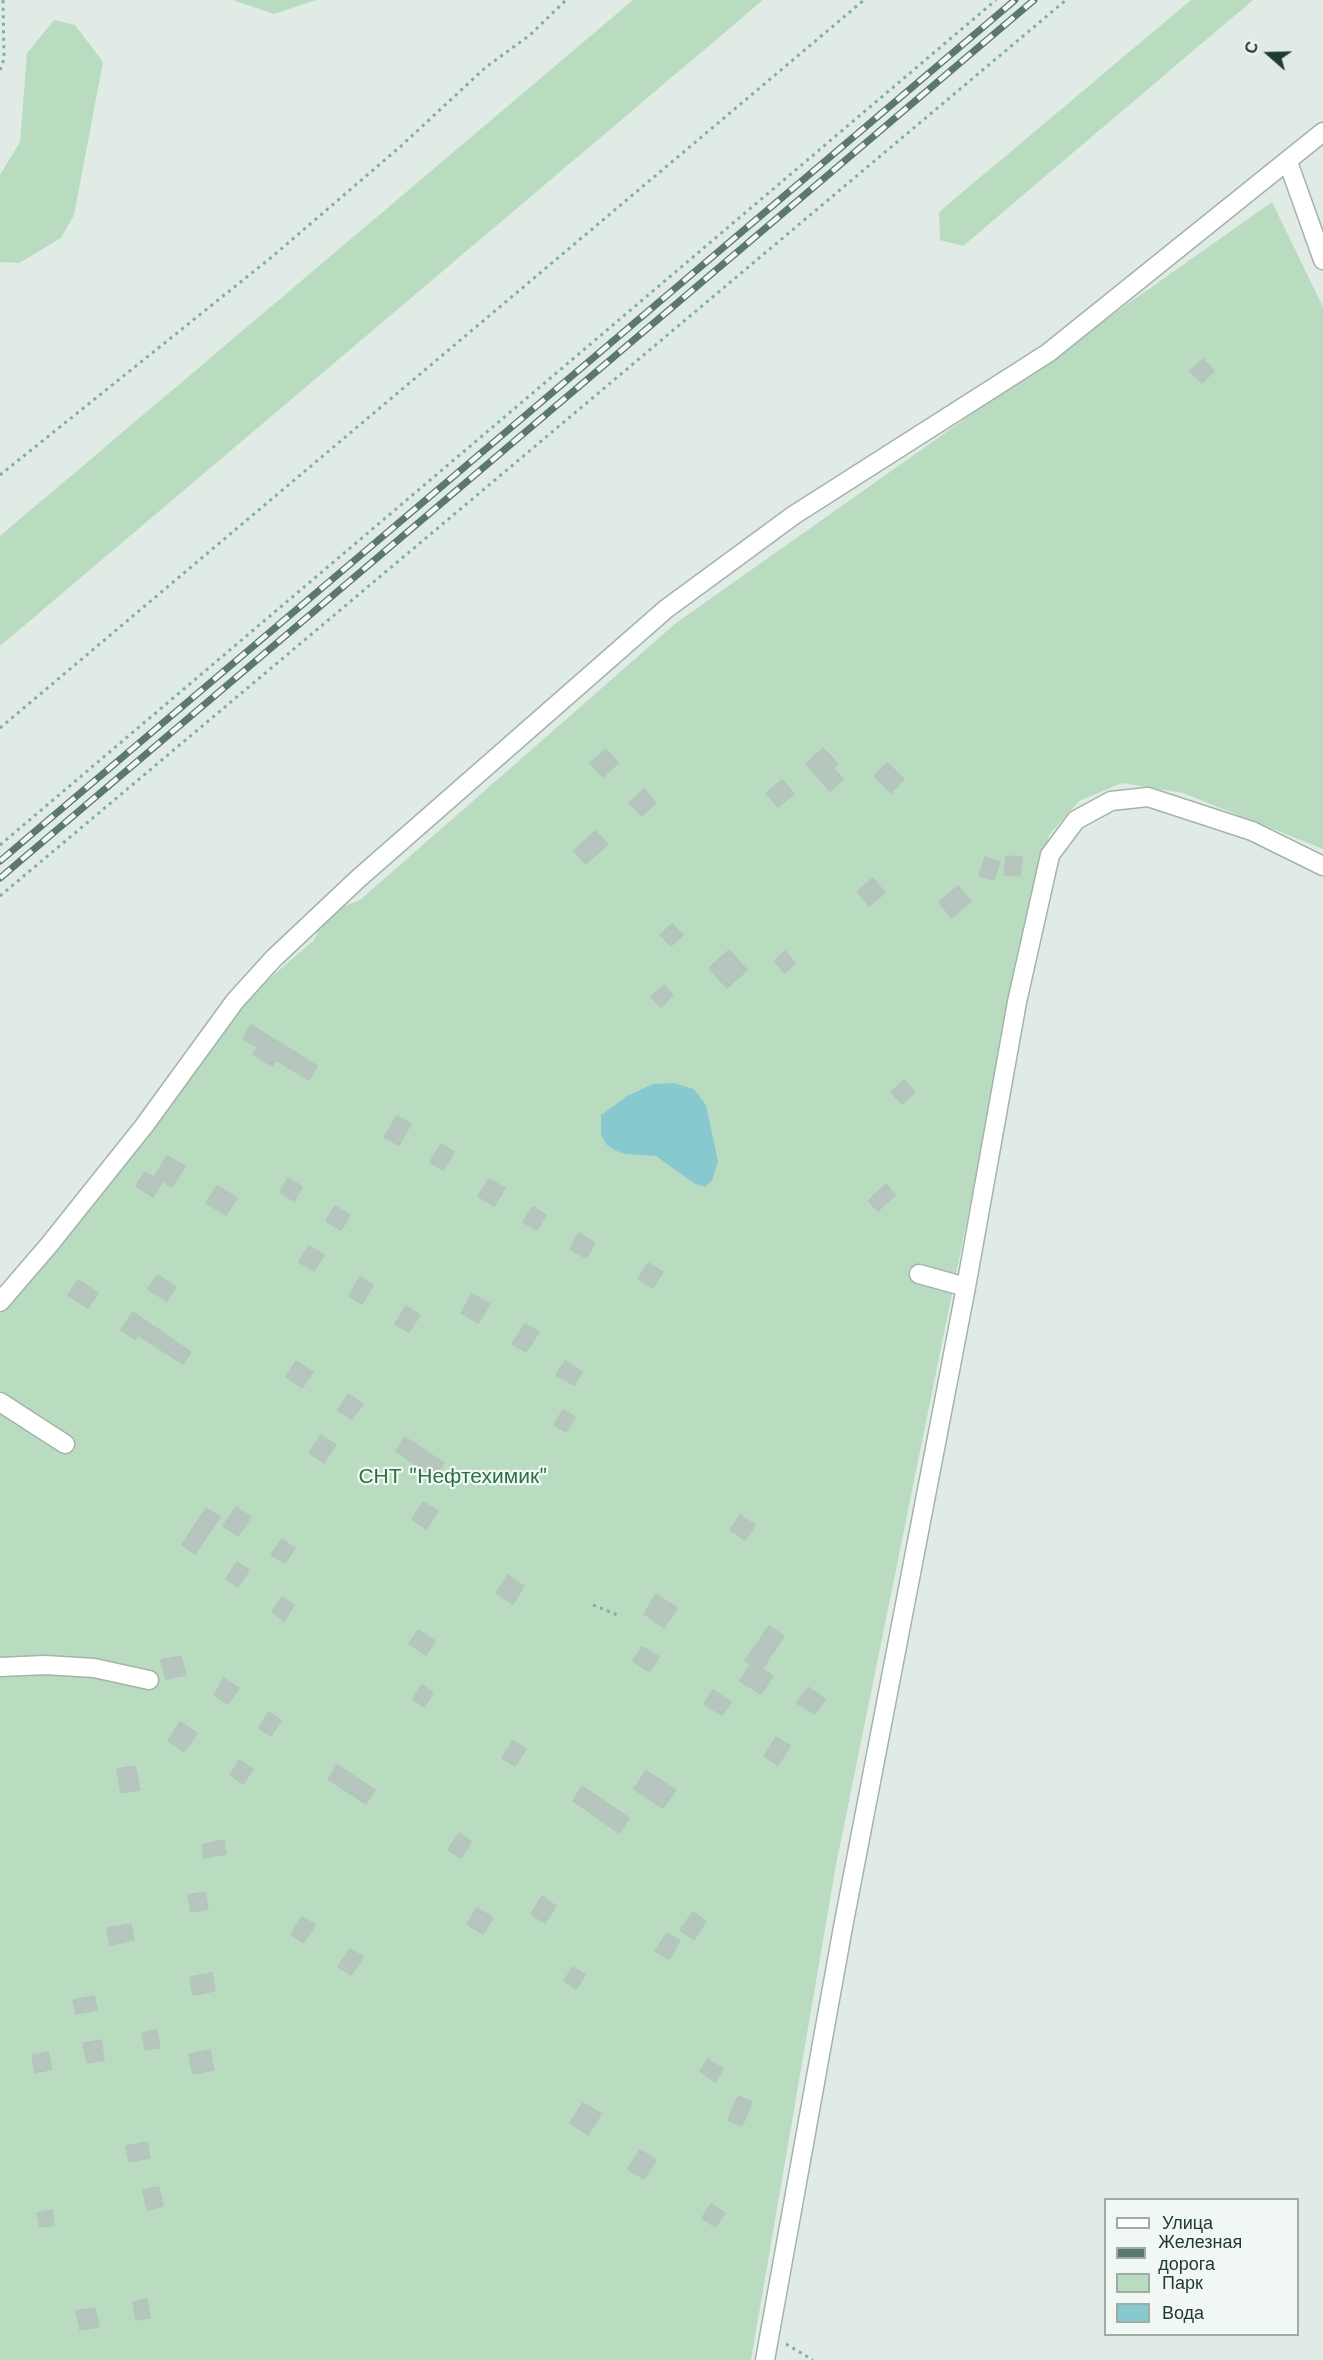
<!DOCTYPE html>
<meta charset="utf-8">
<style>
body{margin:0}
#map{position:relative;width:1323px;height:2360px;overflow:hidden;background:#e0ebe6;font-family:"Work Sans",sans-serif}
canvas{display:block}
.legend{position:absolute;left:1104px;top:2198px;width:195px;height:138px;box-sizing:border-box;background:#f1f8f4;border:2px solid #9eaca7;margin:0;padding:8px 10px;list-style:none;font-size:18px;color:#213b33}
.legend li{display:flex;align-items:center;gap:12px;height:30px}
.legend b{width:30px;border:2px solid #9eaca7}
.north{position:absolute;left:1239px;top:24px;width:60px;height:60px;-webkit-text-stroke:4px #f1f8f4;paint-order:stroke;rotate:290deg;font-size:16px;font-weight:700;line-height:24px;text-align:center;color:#213b33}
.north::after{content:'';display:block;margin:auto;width:21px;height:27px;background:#213b33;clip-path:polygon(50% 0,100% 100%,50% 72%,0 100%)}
</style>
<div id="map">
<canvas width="1323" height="2360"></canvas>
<ul class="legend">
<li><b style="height:8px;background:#fff"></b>Улица</li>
<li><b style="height:8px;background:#5b776e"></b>Железная дорога</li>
<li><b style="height:16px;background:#b9dcc1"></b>Парк</li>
<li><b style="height:16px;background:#88c9d0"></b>Вода</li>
</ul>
<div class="north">С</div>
</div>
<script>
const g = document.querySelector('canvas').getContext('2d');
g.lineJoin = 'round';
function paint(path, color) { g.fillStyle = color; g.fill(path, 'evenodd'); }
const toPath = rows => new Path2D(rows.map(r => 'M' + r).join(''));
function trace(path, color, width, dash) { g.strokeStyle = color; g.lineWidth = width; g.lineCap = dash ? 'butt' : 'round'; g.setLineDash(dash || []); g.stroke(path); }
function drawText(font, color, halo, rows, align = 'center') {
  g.font = font + ' "Work Sans",sans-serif'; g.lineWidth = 4.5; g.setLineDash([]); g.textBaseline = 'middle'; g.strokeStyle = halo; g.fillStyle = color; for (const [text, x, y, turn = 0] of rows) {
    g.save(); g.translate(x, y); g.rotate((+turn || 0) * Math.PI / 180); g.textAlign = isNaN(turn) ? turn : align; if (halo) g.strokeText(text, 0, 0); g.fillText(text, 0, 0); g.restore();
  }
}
paint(toPath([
 [233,0,316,0,274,14],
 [633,0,763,0,0,646,0,536],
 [1191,0,1253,0,963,246,940,240,939,212],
 [54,20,75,25,103,62,74,215,61,238,19,263,0,262,0,175,20,142,27,53],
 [1272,202,1323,307,1323,849,1183,793,1122,783,1079,801,1049,835,966,1225,836,1865,751,2360,0,2360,0,1314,62,1242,232,1011,314,940,327,913,360,900,676,623]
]), '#b9dcc1');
paint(toPath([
 [674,1083,694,1089,706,1105,718,1161,712,1181,705,1187,695,1184,656,1156,625,1154,614,1150,606,1144,601,1135,601,1115,627,1096,653,1084]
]), '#88c9d0');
const building = toPath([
 [1203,359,1214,371,1202,383,1190,371,1203,359],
 [823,748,838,764,833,768,843,779,830,791,806,764,823,748],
 [606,749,618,763,603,777,590,763,606,749],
 [887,763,904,779,891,793,874,776,887,763],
 [782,780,794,794,778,807,766,793,782,780],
 [644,789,656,803,642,816,629,803,644,789],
 [595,831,608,844,586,864,574,851,595,831],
 [1006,856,1022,857,1020,876,1004,875,1006,856],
 [985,857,1000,862,994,880,979,876,985,857],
 [873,878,885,893,869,906,857,891,873,878],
 [958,886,971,901,952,918,939,902,958,886],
 [672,924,683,935,671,946,660,935,672,924],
 [729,950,747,970,727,988,709,968,729,950],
 [785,951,795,963,785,973,774,961,785,951],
 [664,985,673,995,661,1007,651,997,664,985],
 [251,1025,317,1066,309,1080,276,1060,272,1066,253,1054,258,1047,243,1039,251,1025],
 [904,1080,915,1092,902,1104,891,1092,904,1080],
 [397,1116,411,1124,399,1145,384,1137,397,1116],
 [441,1144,454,1152,443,1170,430,1162,441,1144],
 [167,1156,185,1166,172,1187,155,1176,167,1156],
 [145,1172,162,1182,153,1197,136,1186,145,1172],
 [288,1178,302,1187,294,1201,280,1192,288,1178],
 [489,1179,505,1188,494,1206,478,1196,489,1179],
 [886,1184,895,1195,878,1211,868,1201,886,1184],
 [217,1186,237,1198,226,1215,206,1203,217,1186],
 [335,1206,350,1215,341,1230,326,1221,335,1206],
 [533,1207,546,1215,537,1230,523,1222,533,1207],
 [579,1233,595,1243,586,1258,570,1249,579,1233],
 [309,1246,324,1255,314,1271,299,1262,309,1246],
 [648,1263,663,1272,653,1288,638,1279,648,1263],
 [157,1275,176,1287,167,1301,148,1289,157,1275],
 [360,1277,373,1285,362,1304,349,1296,360,1277],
 [78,1280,98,1293,88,1308,68,1295,78,1280],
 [472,1294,490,1304,478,1323,461,1313,472,1294],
 [406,1306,420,1315,409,1332,395,1324,406,1306],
 [133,1312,191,1352,183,1364,138,1335,135,1339,121,1330,133,1312],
 [525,1324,539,1332,526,1352,512,1344,525,1324],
 [296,1361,313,1372,302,1388,286,1377,296,1361],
 [565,1361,582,1372,574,1385,556,1375,565,1361],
 [348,1394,363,1404,352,1419,338,1410,348,1394],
 [563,1410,575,1417,566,1432,554,1425,563,1410],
 [321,1435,336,1445,324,1463,309,1453,321,1435],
 [405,1437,444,1463,434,1478,396,1451,405,1437],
 [423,1502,438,1511,426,1529,412,1519,423,1502],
 [236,1507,251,1517,238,1536,223,1526,236,1507],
 [206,1508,220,1517,195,1554,182,1545,206,1508],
 [740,1515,755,1525,745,1540,730,1530,740,1515],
 [282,1539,295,1548,285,1563,271,1555,282,1539],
 [237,1562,249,1570,238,1587,226,1579,237,1562],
 [508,1575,524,1586,513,1604,496,1593,508,1575],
 [656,1594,677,1608,664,1628,644,1614,656,1594],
 [282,1597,294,1605,284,1621,272,1612,282,1597],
 [769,1626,784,1636,762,1669,773,1676,761,1694,740,1681,751,1664,745,1661,769,1626],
 [418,1630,435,1641,426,1655,409,1644,418,1630],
 [642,1647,659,1657,649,1672,633,1661,642,1647],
 [181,1656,186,1675,166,1679,161,1660,181,1656],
 [224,1678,239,1688,228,1704,214,1695,224,1678],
 [422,1685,433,1693,424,1707,413,1699,422,1685],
 [808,1687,825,1699,815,1714,797,1703,808,1687],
 [713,1690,731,1702,722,1715,704,1704,713,1690],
 [269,1712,281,1720,271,1736,259,1728,269,1712],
 [180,1722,197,1733,184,1752,168,1741,180,1722],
 [776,1737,790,1746,778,1765,764,1756,776,1737],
 [513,1741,526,1749,515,1766,502,1758,513,1741],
 [239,1760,253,1769,243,1784,230,1775,239,1760],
 [337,1765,375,1790,366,1804,328,1779,337,1765],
 [135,1766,140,1790,121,1793,117,1769,135,1766],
 [646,1771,676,1790,663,1808,634,1789,646,1771],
 [582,1786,629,1818,619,1833,573,1801,582,1786],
 [459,1833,471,1842,461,1858,448,1850,459,1833],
 [224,1840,226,1854,204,1858,202,1845,224,1840],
 [205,1892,208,1909,191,1912,188,1895,205,1892],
 [542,1896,556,1906,545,1923,531,1914,542,1896],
 [477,1908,493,1918,483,1934,467,1924,477,1908],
 [693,1912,706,1921,694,1940,680,1930,693,1912],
 [302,1917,315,1925,303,1943,291,1934,302,1917],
 [131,1924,134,1940,110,1945,107,1928,131,1924],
 [667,1933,680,1941,669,1959,655,1951,667,1933],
 [350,1949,363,1957,351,1975,338,1967,350,1949],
 [573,1967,585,1975,576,1989,564,1981,573,1967],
 [212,1973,215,1991,193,1995,190,1977,212,1973],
 [94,1996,97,2010,76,2014,73,2000,94,1996],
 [157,2030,160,2048,145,2050,142,2033,157,2030],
 [101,2040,104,2060,87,2063,83,2043,101,2040],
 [210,2050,214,2070,193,2074,189,2054,210,2050],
 [48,2052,52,2069,35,2073,32,2055,48,2052],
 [708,2059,723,2069,715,2082,700,2071,708,2059],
 [738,2096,752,2102,742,2126,728,2120,738,2096],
 [583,2103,601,2114,588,2135,570,2123,583,2103],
 [147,2142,150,2158,129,2162,126,2146,147,2142],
 [640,2150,656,2160,644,2179,628,2169,640,2150],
 [159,2187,163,2206,147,2210,143,2190,159,2187],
 [711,2204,725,2213,715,2227,702,2218,711,2204],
 [52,2210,54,2225,40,2227,37,2213,52,2210],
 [147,2299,150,2318,136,2320,133,2302,147,2299],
 [95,2308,99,2327,80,2330,76,2311,95,2308]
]);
paint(building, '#b6c6be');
trace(building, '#b3c5bc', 1.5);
const minor = toPath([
 [1288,162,1323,260],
 [919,1274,966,1287],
 [0,1302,49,1245,144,1126,235,1001,273,959,359,878,666,609,794,515,1048,353,1323,132],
 [0,1402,65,1444],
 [0,1667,45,1665,94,1668,149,1680],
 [765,2360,843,1927,966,1287,1017,1002,1050,855,1076,820,1111,801,1148,797,1252,831,1323,866]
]);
trace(minor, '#a3b3ad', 21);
trace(toPath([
 [0,70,4,59,3,0],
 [0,475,273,256,401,146,486,67,530,35,566,0],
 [0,728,864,0],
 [0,845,996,0],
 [0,896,1066,0],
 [593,1605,620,1616],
 [786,2344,813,2360]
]), '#81af9e', 3, [3, 4.5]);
trace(minor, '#fff', 18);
const rail = toPath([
 [0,861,1015,0],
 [0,878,1034,0]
]);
trace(rail, '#5b776e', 7);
trace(rail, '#f1f8f4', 4.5, [14]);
drawText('21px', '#2b7243', '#f1f8f4', [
 ["СНТ \"Нефтехимик\"",453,1477]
]);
</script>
